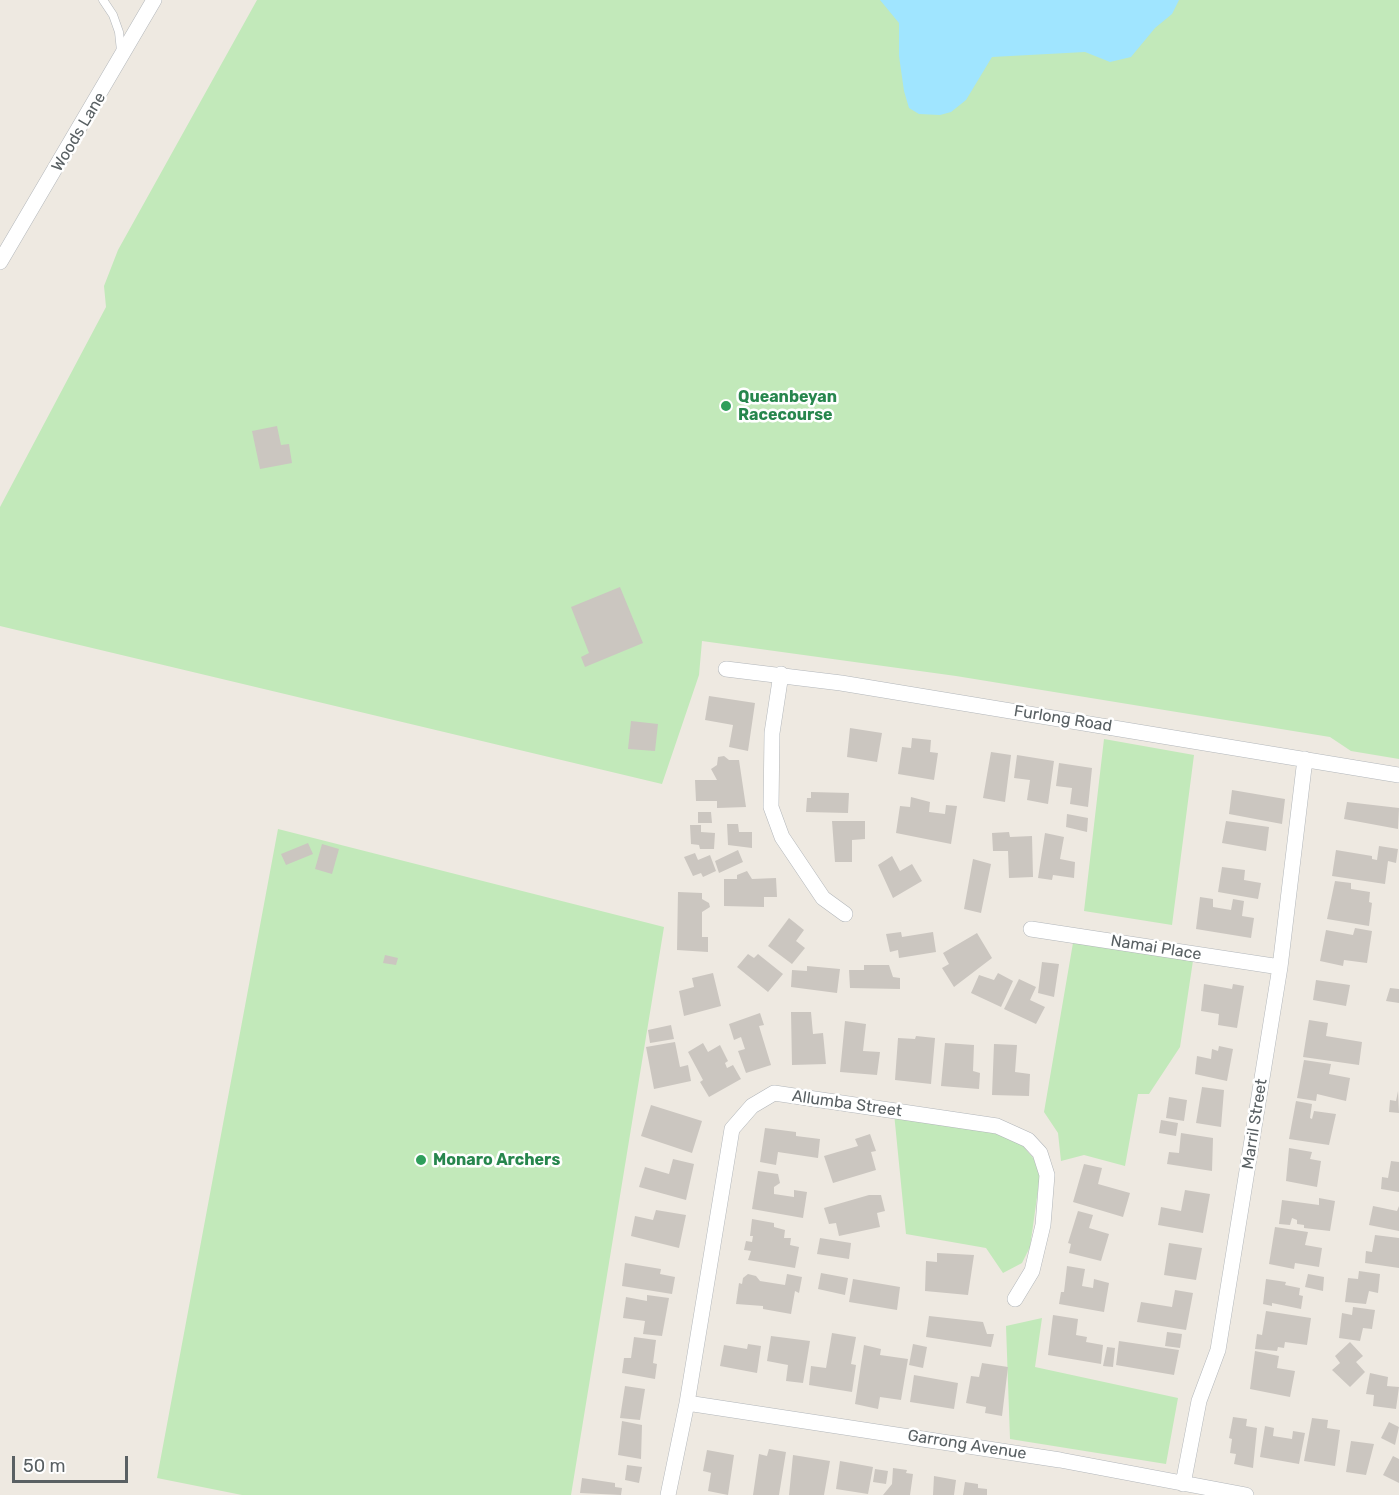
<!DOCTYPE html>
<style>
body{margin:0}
#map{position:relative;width:1399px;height:1495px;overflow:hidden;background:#eee9e1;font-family:Rubik,sans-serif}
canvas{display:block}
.scale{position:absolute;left:12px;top:1456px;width:116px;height:27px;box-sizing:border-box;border:3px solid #596063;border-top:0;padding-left:8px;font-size:18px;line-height:21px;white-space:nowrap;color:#596063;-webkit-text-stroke:4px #fff;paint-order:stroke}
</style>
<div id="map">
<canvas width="1399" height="1495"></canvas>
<div class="scale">50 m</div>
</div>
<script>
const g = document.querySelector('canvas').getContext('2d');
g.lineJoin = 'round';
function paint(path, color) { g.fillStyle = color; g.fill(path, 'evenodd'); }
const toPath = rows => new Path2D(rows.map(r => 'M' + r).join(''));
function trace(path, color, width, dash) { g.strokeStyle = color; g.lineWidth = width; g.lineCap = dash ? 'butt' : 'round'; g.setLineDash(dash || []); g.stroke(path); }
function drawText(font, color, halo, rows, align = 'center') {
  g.font = font + ' Rubik,sans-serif'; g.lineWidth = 5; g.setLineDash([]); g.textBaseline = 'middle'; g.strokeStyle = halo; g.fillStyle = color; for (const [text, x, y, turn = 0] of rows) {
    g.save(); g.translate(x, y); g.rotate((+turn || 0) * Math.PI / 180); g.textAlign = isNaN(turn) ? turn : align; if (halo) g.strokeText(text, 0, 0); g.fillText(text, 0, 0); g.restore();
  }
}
paint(toPath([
 [257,0,1399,0,1399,759,1351,751,1330,737,956,676,702,641,699,675,662,784,0,626,0,507,106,307,104,286,118,250],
 [1104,739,1194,755,1172,925,1084,911],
 [278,829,664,927,571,1495,242,1495,157,1478],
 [1074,937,1194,954,1180,1047,1149,1094,1138,1094,1125,1166,1084,1155,1061,1161,1058,1133,1044,1112],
 [894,1113,1002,1135,1023,1146,1034,1159,1040,1176,1030,1247,1022,1263,1003,1273,986,1248,906,1234],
 [1042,1318,1035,1367,1178,1398,1166,1464,1010,1439,1006,1326]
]), '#c2e9ba');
paint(toPath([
 [880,0,1179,0,1172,14,1155,28,1131,57,1110,62,1085,52,992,57,966,100,951,112,940,115,919,114,909,108,904,91,899,56,899,23]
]), '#a0e5ff');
paint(toPath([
 [277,426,281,445,289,444,292,463,260,469,252,431],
 [620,587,643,643,585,667,581,657,589,653,571,607],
 [709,696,755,703,748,751,729,747,733,725,705,720],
 [631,721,658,724,655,751,628,749],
 [850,728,882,733,877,762,847,757],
 [912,738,931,740,930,752,938,753,934,780,898,774,902,747,911,748],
 [991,752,1011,755,1005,802,983,798],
 [1017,755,1054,761,1048,804,1027,800,1030,780,1014,778],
 [724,756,729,760,739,760,746,807,717,808,717,801,696,801,695,780,717,780,711,769,717,765,718,757],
 [1059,763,1092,768,1088,807,1070,804,1072,788,1056,786],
 [1232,790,1285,799,1282,824,1229,814],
 [811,792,849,793,848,813,806,812,807,798,811,798],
 [911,797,930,802,929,812,945,814,946,805,957,806,951,844,896,833,900,806,910,807],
 [1347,802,1399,808,1398,829,1344,819],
 [698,812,711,812,712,823,698,823],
 [1067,814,1088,818,1087,832,1066,827],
 [832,821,865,821,865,839,852,840,852,862,835,862],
 [1226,821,1269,827,1266,851,1222,843],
 [727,824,738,824,739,832,752,832,752,848,728,845],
 [690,825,701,825,701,832,715,833,714,849,700,849,699,845,691,844],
 [1009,832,1010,837,1032,836,1033,877,1009,878,1008,851,993,851,992,833],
 [1045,833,1064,837,1060,859,1075,862,1074,878,1053,875,1052,880,1038,878],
 [308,843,313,854,286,865,281,854],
 [322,844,339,849,332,874,315,869],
 [1379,846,1398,849,1396,863,1388,861,1385,884,1332,876,1336,850,1372,856,1372,859,1377,860],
 [738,850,743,862,719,873,715,861],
 [695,853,698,860,710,855,716,871,703,877,701,873,693,876,684,857],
 [892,856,900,871,912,864,922,881,893,898,878,865],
 [973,859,991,864,981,913,964,909],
 [1222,867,1245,870,1244,880,1261,883,1258,899,1218,892],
 [747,871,752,879,776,878,777,897,764,897,764,907,724,906,724,879,737,879,737,875],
 [1335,881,1351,883,1351,889,1370,892,1369,902,1372,903,1369,926,1327,919],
 [678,892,702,893,702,899,709,903,710,907,702,912,702,937,708,937,708,952,677,950],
 [1200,897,1213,899,1213,907,1231,910,1233,899,1244,901,1242,916,1254,918,1251,938,1196,929],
 [789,918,804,930,796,941,805,948,792,964,768,946],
 [1355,928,1372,931,1367,963,1344,960,1343,966,1320,961,1326,930,1353,935],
 [901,932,902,937,933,932,936,952,899,958,898,950,890,952,886,934],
 [977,933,992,958,954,987,942,968,949,964,943,953],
 [748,954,754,958,758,954,783,974,768,992,737,967],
 [385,955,398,958,396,965,383,963],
 [1042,962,1059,964,1054,997,1038,993],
 [864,965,889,965,893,977,900,978,900,989,850,988,849,970,864,970],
 [807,966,840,969,837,993,791,987,792,970,807,971],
 [713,973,721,1006,684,1016,679,991,694,987,692,978],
 [998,973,1013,981,1001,1007,971,993,979,975,994,980],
 [1019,979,1036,987,1030,1000,1045,1007,1036,1024,1004,1009],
 [1316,980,1350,985,1346,1006,1313,1000],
 [1204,984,1232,989,1233,984,1244,986,1237,1028,1218,1025,1219,1014,1201,1011],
 [1390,988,1399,989,1399,1003,1386,1001],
 [791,1012,811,1012,813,1034,823,1033,826,1064,792,1065],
 [760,1013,764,1025,759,1026,771,1065,746,1073,738,1051,745,1049,741,1037,734,1040,729,1024],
 [1309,1020,1328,1023,1326,1036,1362,1042,1359,1065,1303,1057],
 [845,1021,866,1024,863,1051,880,1052,877,1075,840,1072],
 [671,1025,674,1039,650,1043,648,1030],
 [916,1036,935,1038,931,1084,895,1080,898,1038,915,1039],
 [675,1042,680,1067,688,1065,691,1081,654,1089,646,1047],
 [703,1043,708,1052,720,1045,728,1061,725,1063,727,1068,733,1065,741,1079,709,1097,700,1082,703,1080,688,1052],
 [945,1043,974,1045,973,1071,980,1073,979,1089,941,1086],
 [994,1044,1017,1045,1015,1072,1030,1074,1029,1096,992,1095],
 [1219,1046,1233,1049,1227,1081,1195,1074,1197,1056,1211,1059,1212,1049,1218,1051],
 [1304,1060,1331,1064,1329,1074,1350,1078,1346,1101,1317,1094,1316,1101,1297,1098],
 [1202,1087,1224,1090,1221,1127,1196,1123],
 [1398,1091,1399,1113,1389,1112,1390,1100,1396,1101],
 [1169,1097,1187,1100,1184,1121,1166,1118],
 [1296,1101,1312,1104,1310,1118,1312,1119,1314,1111,1336,1114,1329,1145,1289,1139],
 [651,1105,702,1121,692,1153,641,1136],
 [1161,1120,1178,1123,1176,1136,1159,1133],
 [765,1128,796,1132,796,1136,820,1139,818,1158,778,1152,776,1165,760,1162],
 [1181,1133,1213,1138,1212,1171,1167,1164,1169,1152,1179,1153],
 [870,1134,876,1151,871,1152,876,1170,833,1183,824,1156,858,1146,855,1139],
 [1289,1148,1312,1152,1310,1159,1321,1161,1317,1187,1286,1181],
 [673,1159,694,1164,686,1200,639,1187,645,1167,669,1174],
 [1391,1161,1399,1162,1399,1192,1381,1189,1382,1177,1388,1178],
 [1084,1164,1102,1168,1098,1184,1130,1193,1123,1217,1073,1202],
 [758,1171,778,1174,780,1183,774,1187,774,1194,794,1197,794,1190,807,1192,803,1218,752,1209],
 [1185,1190,1210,1194,1203,1233,1158,1225,1161,1207,1181,1211],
 [869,1195,881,1195,885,1211,877,1213,880,1227,839,1236,836,1223,829,1224,824,1208],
 [1319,1198,1335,1201,1330,1231,1304,1228,1304,1225,1297,1224,1297,1220,1292,1218,1290,1225,1279,1224,1282,1200,1319,1205],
 [1373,1206,1397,1211,1399,1206,1399,1231,1369,1225],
 [656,1210,686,1215,679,1248,631,1236,635,1216,653,1220],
 [1078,1211,1093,1215,1089,1228,1109,1234,1101,1261,1069,1253,1071,1244,1068,1243],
 [752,1219,774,1223,774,1227,785,1230,784,1238,791,1238,790,1245,799,1247,795,1268,748,1260,751,1251,744,1250,746,1241,752,1242,753,1236,750,1236],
 [1275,1227,1308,1232,1305,1245,1322,1248,1319,1267,1295,1263,1294,1269,1269,1264],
 [1375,1235,1399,1238,1399,1268,1365,1263,1366,1251,1372,1252],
 [820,1238,851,1243,849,1259,817,1254],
 [1169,1243,1202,1248,1196,1280,1164,1275],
 [937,1253,974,1255,968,1295,925,1291,926,1261,937,1262],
 [625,1263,661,1269,660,1274,675,1277,672,1294,622,1286],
 [1067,1266,1085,1269,1082,1286,1093,1288,1094,1279,1109,1283,1104,1312,1059,1304,1061,1292,1064,1292],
 [1359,1271,1380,1274,1378,1293,1369,1291,1366,1304,1345,1302,1348,1278,1358,1279],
 [821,1273,848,1278,845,1295,818,1289],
 [748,1274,756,1276,760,1281,785,1285,787,1274,802,1277,799,1293,795,1291,791,1314,763,1309,763,1306,736,1304,739,1283,742,1284,743,1278],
 [1308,1274,1324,1277,1323,1291,1305,1287],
 [853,1279,900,1287,897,1310,849,1302],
 [1266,1279,1286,1282,1285,1285,1300,1288,1299,1295,1303,1296,1301,1309,1272,1303,1272,1306,1263,1304],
 [1175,1290,1193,1293,1186,1330,1137,1322,1141,1302,1172,1307],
 [647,1295,669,1298,662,1336,643,1334,645,1321,623,1318,626,1297,647,1301],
 [1353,1307,1375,1310,1372,1329,1363,1328,1360,1341,1339,1338,1342,1313,1352,1315],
 [1266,1311,1311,1318,1307,1345,1285,1342,1284,1348,1278,1347,1277,1351,1255,1349,1257,1334,1262,1335],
 [1053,1315,1078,1319,1076,1335,1087,1337,1086,1342,1103,1345,1101,1364,1048,1355],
 [929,1316,983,1322,987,1334,994,1334,991,1347,926,1337],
 [1167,1332,1182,1334,1180,1348,1165,1346],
 [832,1333,856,1337,851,1364,856,1365,852,1392,809,1385,811,1366,826,1368],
 [771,1336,810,1341,803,1383,786,1381,788,1365,767,1361],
 [634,1337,656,1340,653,1363,657,1364,655,1379,622,1373,624,1358,631,1358],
 [1119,1341,1179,1350,1174,1375,1116,1365],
 [1350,1342,1363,1356,1356,1362,1365,1372,1350,1387,1332,1370,1340,1363,1335,1356],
 [748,1344,761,1346,757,1373,720,1366,724,1345,747,1349],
 [913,1344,927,1347,923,1368,909,1365],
 [864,1345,881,1349,880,1355,908,1359,901,1400,880,1397,878,1409,855,1404],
 [1107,1347,1115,1348,1113,1367,1103,1366],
 [1255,1351,1279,1356,1277,1368,1295,1371,1290,1397,1250,1389],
 [982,1363,1008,1367,1002,1416,985,1413,986,1407,966,1403,971,1376,979,1377],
 [1370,1373,1388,1377,1387,1386,1399,1387,1396,1409,1373,1406,1374,1395,1366,1394],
 [914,1375,958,1383,954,1409,910,1402],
 [625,1386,645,1389,640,1420,620,1418],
 [1233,1417,1247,1419,1246,1426,1257,1428,1253,1468,1234,1464,1236,1454,1230,1453,1232,1439,1229,1438],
 [1312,1418,1328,1420,1327,1428,1340,1430,1335,1466,1304,1461],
 [622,1421,642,1425,641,1459,618,1455],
 [1389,1422,1399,1427,1395,1445,1381,1438],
 [1265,1426,1274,1428,1273,1436,1292,1439,1293,1431,1305,1433,1299,1464,1260,1457],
 [1351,1441,1374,1444,1366,1475,1346,1472],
 [769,1449,786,1452,779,1495,753,1495,759,1454,767,1456],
 [707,1450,734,1455,728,1495,708,1491,711,1473,703,1471],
 [793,1455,830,1461,824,1495,789,1495],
 [1393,1456,1399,1459,1399,1483,1383,1475],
 [840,1461,873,1467,868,1494,836,1489],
 [627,1465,642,1467,639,1483,625,1480],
 [893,1468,907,1470,906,1473,913,1474,910,1495,883,1495,892,1484],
 [875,1469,888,1471,886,1484,873,1482],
 [934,1476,956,1480,954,1495,933,1495],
 [582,1478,615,1483,615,1487,622,1488,621,1495,580,1493],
 [965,1482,978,1484,978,1488,987,1489,987,1495,963,1495]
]), '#cbc6c0');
const service = toPath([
 [103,0,113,15,119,32,121,51]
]);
const minor = toPath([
 [0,262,154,0],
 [726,669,841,683,1399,775],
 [781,674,772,733,771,807,782,837,823,898,845,914],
 [1031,929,1280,967],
 [687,1403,1060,1460,1246,1495],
 [1183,1484,1199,1401,1218,1350,1280,967,1305,759],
 [668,1495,687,1403,732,1129,752,1106,774,1093,997,1126,1028,1140,1040,1153,1047,1175,1043,1225,1032,1271,1015,1299]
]);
trace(service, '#b2b6ba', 9);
trace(minor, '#b2b6ba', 16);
trace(service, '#fff', 8);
trace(minor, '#fff', 15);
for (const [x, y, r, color] of [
 [726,406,6,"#2e9e5b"],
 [421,1160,6,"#2e9e5b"]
]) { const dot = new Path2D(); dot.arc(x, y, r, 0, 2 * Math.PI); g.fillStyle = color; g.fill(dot); trace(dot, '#fff', 2); }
drawText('16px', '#596063', '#fff', [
 ["Woods Lane",79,132,-59],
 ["Furlong Road",1063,719,9],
 ["Namai Place",1156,948,9],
 ["Allumba Street",847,1104,8],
 ["Marril Street",1255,1124,-81],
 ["Garrong Avenue",967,1445,9]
]);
drawText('bold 16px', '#27864d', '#fff', [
 ["Queanbeyan",738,397],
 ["Racecourse",738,415],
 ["Monaro Archers",433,1160]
], 'left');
</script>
